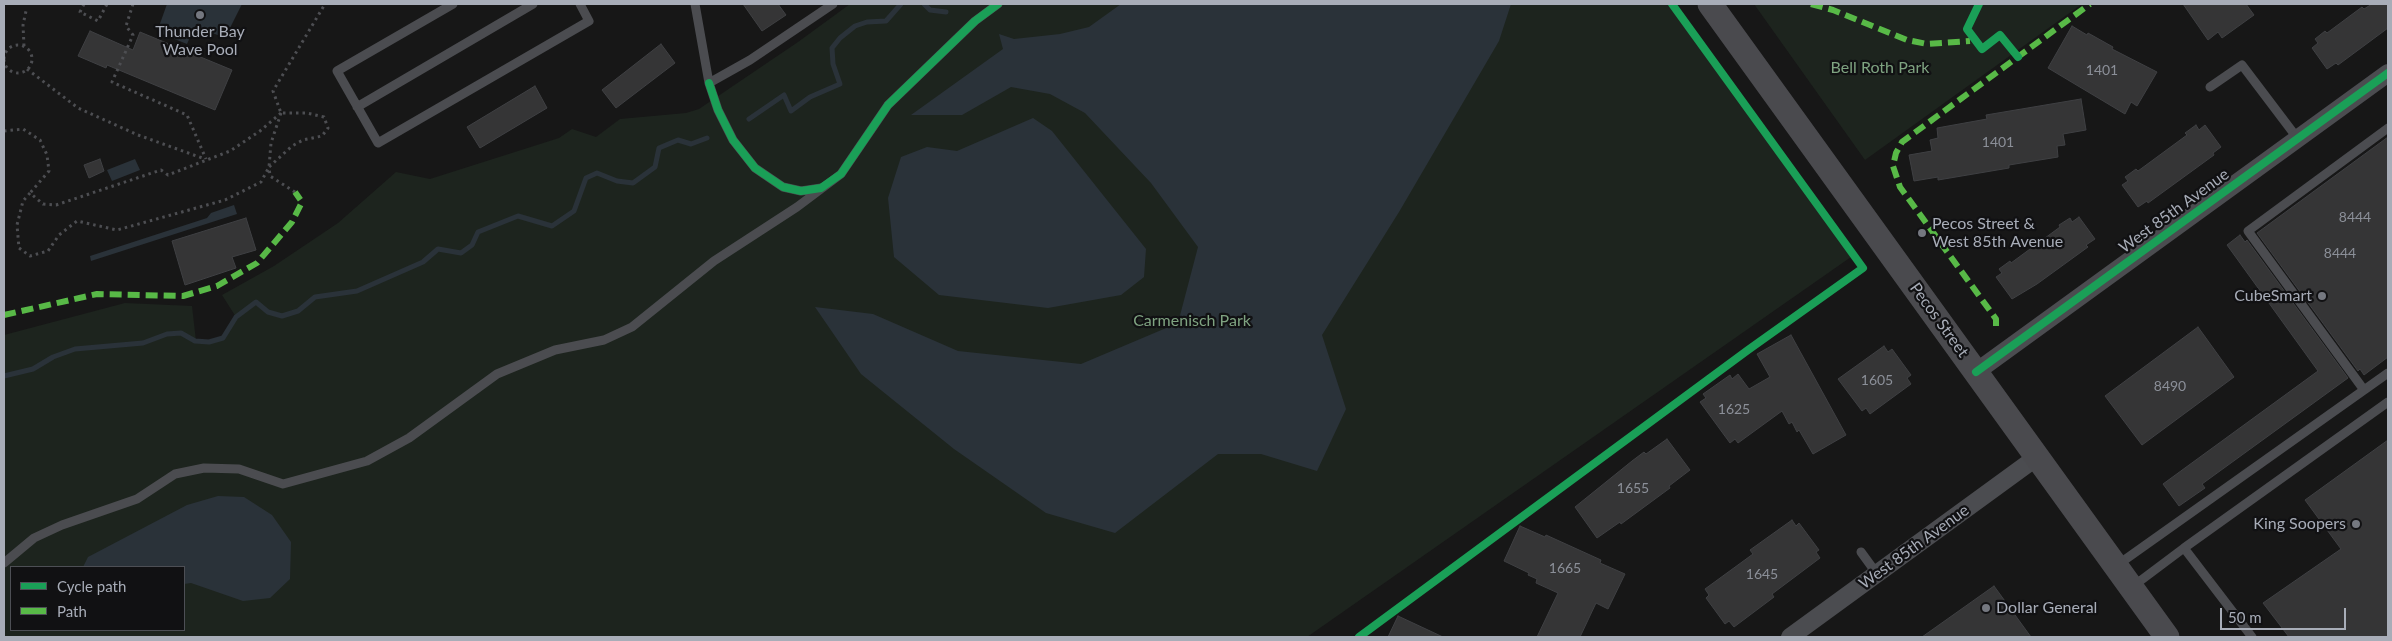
<!DOCTYPE html>
<style>
body{margin:0}
#map{position:relative;width:2392px;height:641px;overflow:hidden;background:#171717;font-family:Lato,sans-serif}
canvas{display:block}
.frame{position:absolute;inset:0;border:5px solid #a8adb8;pointer-events:none}
.legend{position:absolute;left:10px;top:566px;width:175px;height:65px;box-sizing:border-box;background:#111113;border:1px solid #4d4f55;margin:0;padding:6px 9px;list-style:none;font-size:15px;color:#a8adb8}
.legend li{display:flex;align-items:center;gap:10px;height:25px}
.legend b{width:25px;border:1px solid #4d4f55}
.scale{position:absolute;left:2220px;top:608px;width:126px;height:22px;box-sizing:border-box;border:2px solid #a8adb8;border-top:0;padding-left:6px;font-size:15px;line-height:18px;white-space:nowrap;color:#a8adb8;-webkit-text-stroke:4px #111113;paint-order:stroke}
</style>
<div id="map">
<canvas width="2392" height="641"></canvas>
<div class="frame"></div>
<ul class="legend">
<li><b style="height:6px;background:#1a9f57"></b>Cycle path</li>
<li><b style="height:6px;background:#58b947"></b>Path</li>
</ul>
<div class="scale">50 m</div>
</div>
<script>
const g = document.querySelector('canvas').getContext('2d');
g.lineJoin = 'round';
function paint(path, color) { g.fillStyle = color; g.fill(path, 'evenodd'); }
const toPath = rows => new Path2D(rows.map(r => 'M' + r).join(''));
function trace(path, color, width, dash) { g.strokeStyle = color; g.lineWidth = width; g.lineCap = dash ? 'butt' : 'round'; g.setLineDash(dash || []); g.stroke(path); }
function drawText(font, color, halo, rows, align = 'center') {
  g.font = font + ' Lato,sans-serif'; g.lineWidth = 4.5; g.setLineDash([]); g.textBaseline = 'middle'; g.strokeStyle = halo; g.fillStyle = color; for (const [text, x, y, turn = 0] of rows) {
    g.save(); g.translate(x, y); g.rotate((+turn || 0) * Math.PI / 180); g.textAlign = isNaN(turn) ? turn : align; if (halo) g.strokeText(text, 0, 0); g.fillText(text, 0, 0); g.restore();
  }
}
paint(toPath([
 [850,4,1671,4,1851,257,1307,637,4,637,4,335,125,303,192,306,196,341,209,342,223,338,236,317,222,295,274,266,338,223,396,172,430,179,559,138,572,129,596,137,620,119,686,113,699,109,798,42],
 [11,567,184,567,184,630,11,630],
 [1754,4,2082,4,1865,160]
]), '#1d241e');
paint(toPath([
 [167,4,242,4,225,38,195,26,187,44,157,32],
 [1121,4,1511,4,1499,41,1399,212,1322,335,1346,409,1317,471,1261,454,1218,454,1115,533,1046,513,954,449,861,374,815,307,873,314,958,351,1081,364,1178,323,1198,247,1151,183,1085,113,1050,94,1011,87,962,115,911,115,1003,49,999,34,1014,39,1060,34,1089,27],
 [1033,118,1052,131,1146,249,1144,277,1121,295,1048,308,939,295,894,257,888,198,901,157,927,147,957,151],
 [135,159,140,170,112,181,107,170],
 [234,205,237,214,91,261,90,256,207,218,211,213],
 [218,496,244,497,272,515,291,542,290,579,270,598,243,601,191,583,184,584,184,567,83,567,88,557,187,505]
]), '#2a3239');
trace(toPath([
 [924,4,930,10,946,12],
 [749,119,784,95,791,111,810,97,840,84,833,64,832,48,840,38,855,26,867,22,886,21,901,4],
 [4,376,33,369,53,357,75,349,143,343,167,334,181,333,195,341,209,342,223,338,236,317,256,302,268,312,282,316,298,311,315,297,357,291,423,262,438,249,461,253,472,245,478,232,518,216,552,226,574,211,586,178,597,173,617,181,633,183,655,167,659,148,678,140,691,144,707,138]
]), '#2a3239', 5);
const building = toPath([
 [743,4,778,4,786,15,762,31,743,4],
 [2183,4,2246,4,2254,15,2222,38,2218,32,2208,40,2183,4],
 [2372,4,2388,4,2388,28,2338,65,2336,63,2327,69,2312,48,2318,43,2315,39,2325,31,2327,33,2362,7,2364,9,2372,4],
 [2072,26,2087,35,2088,33,2113,47,2112,49,2157,72,2137,106,2131,102,2125,114,2048,68,2072,26],
 [90,31,133,50,140,32,232,70,215,110,107,65,106,68,78,56,90,31],
 [661,44,675,63,616,108,602,90,661,44],
 [535,86,547,108,480,148,467,127,535,86],
 [2081,99,2086,130,2063,134,2065,145,2057,146,2058,157,2009,165,2009,168,1938,180,1938,177,1914,181,1909,155,1932,151,1930,140,1938,138,1937,128,1987,119,1986,115,2081,99],
 [2196,125,2199,130,2205,125,2221,147,2213,153,2214,155,2148,203,2147,201,2138,207,2122,185,2128,181,2125,177,2136,169,2138,171,2187,135,2185,133,2196,125],
 [2388,137,2388,357,2364,375,2360,369,2358,371,2257,233,2388,137],
 [100,159,104,171,89,178,84,165,100,159],
 [2079,217,2095,239,2086,245,2088,247,2037,284,2012,299,1996,277,2002,273,1999,269,2010,261,2011,263,2060,227,2059,225,2070,218,2072,222,2079,217],
 [246,218,256,250,232,257,236,268,185,285,172,241,246,218],
 [2240,235,2245,242,2247,240,2348,378,2202,484,2205,488,2179,506,2163,484,2318,371,2227,245,2240,235],
 [2198,327,2234,377,2142,445,2105,396,2198,327],
 [1791,335,1846,435,1813,454,1799,430,1797,432,1792,422,1789,424,1782,411,1738,443,1735,439,1730,443,1700,402,1706,398,1703,394,1730,375,1732,379,1738,374,1749,389,1770,377,1757,354,1791,335],
 [1884,346,1888,352,1892,349,1911,375,1907,378,1911,384,1870,414,1866,408,1862,411,1838,379,1884,346],
 [1667,439,1690,470,1669,486,1670,488,1621,524,1620,522,1597,538,1575,507,1632,461,1644,452,1646,454,1667,439],
 [2388,440,2388,637,2289,637,2263,603,2341,549,2305,500,2388,440],
 [1792,520,1796,526,1799,523,1819,550,1816,552,1820,558,1772,594,1774,597,1734,627,1729,621,1725,624,1706,598,1709,595,1705,589,1753,554,1750,550,1792,520],
 [1520,526,1545,537,1546,535,1601,560,1600,563,1625,574,1608,609,1596,603,1580,637,1537,637,1558,593,1536,583,1537,579,1528,575,1529,573,1504,561,1520,526],
 [1994,586,2031,637,1922,637,1994,586],
 [1398,616,1443,637,1388,637,1398,616]
]);
paint(building, '#353536');
trace(building, '#3f4043', 1);
trace(toPath([
 [84,4,80,12,98,21,107,4],
 [133,4,126,26,133,35,112,82,187,115,206,159],
 '4 59a14 14 0 1 1 28 0a14 14 0 1 1-28 0Z',
 [24,46,23,25,26,11],
 [27,69,78,108,138,135,205,159],
 [281,113,271,143,269,167,261,182,225,200,117,230,77,221,59,235,48,251,30,256,19,248,17,225,23,201,30,193,43,204,56,205,161,170,168,175,230,151,260,131,281,113],
 [4,131,23,129,40,140,47,155,49,171,30,193],
 [295,192,270,176,269,167,292,146,303,140,322,136,328,128,324,117,307,113,281,113,273,91,325,4]
]), '#4d4e52', 3, [2.5, 4]);
trace(toPath([
 [453,4,337,71,378,143,589,21,580,4],
 [695,4,709,83,718,110,733,140,755,168,783,187,801,191,821,188],
 [709,83,750,60,833,4],
 [2210,87,2242,65,2298,139],
 [357,107,533,4],
 [2364,390,2248,231,2388,128],
 [2184,548,2388,402],
 [1861,552,1877,574],
 [4,563,34,538,62,525,137,499,175,474,204,468,239,469,283,484,367,461,409,438,497,374,555,350,604,340,632,327,714,261,797,207,841,174,888,105,975,21,998,4],
 [2116,566,2388,373],
 [2132,587,2184,548,2252,637]
]), '#4b4c50', 9);
trace(toPath([
 [1976,372,2388,73],
 [1790,637,2037,457]
]), '#4b4c50', 18);
trace(toPath([
 [1710,4,2167,637]
]), '#4a4a4e', 25);
trace(toPath([
 [1811,4,1833,10,1907,40,1927,44,1970,41],
 [4,315,97,294,183,296,217,286,257,263,292,222,302,202,295,192],
 [1996,326,1996,319,1900,187,1893,166,1896,153,1902,142,2090,4]
]), '#58b947', 6, [12, 6]);
trace(toPath([
 [1979,4,1967,29,1982,49,2000,35,2018,57],
 [709,83,718,110,733,140,755,168,783,187,801,191,821,188,841,174,888,105,975,21,998,4],
 [1976,372,2388,73],
 [1359,637,1748,350,1863,268,1672,4]
]), '#1a9f57', 8);
for (const [x, y, r, color] of [
 [200,15,5,"#757880"],
 [1922,233,5,"#757880"],
 [2322,296,5,"#757880"],
 [2356,524,5,"#757880"],
 [1986,608,5,"#757880"]
]) { const dot = new Path2D(); dot.arc(x, y, r, 0, 2 * Math.PI); g.fillStyle = color; g.fill(dot); trace(dot, '#111113', 2); }
drawText('14px', '#8b8f98', null, [
 ["1401",2102,70],
 ["1401",1998,142],
 ["8444",2355,217],
 ["8444",2340,253],
 ["1605",1877,380],
 ["8490",2170,386],
 ["1625",1734,409],
 ["1655",1633,488],
 ["1665",1565,568],
 ["1645",1762,574]
]);
drawText('16px', '#a8adb8', '#111113', [
 ["Thunder Bay",200,32,"center"],
 ["Wave Pool",200,50,"center"],
 ["Pecos Street &",1932,224],
 ["West 85th Avenue",1932,242],
 ["CubeSmart",2312,296,"right"],
 ["King Soopers",2346,524,"right"],
 ["Dollar General",1996,608]
], 'left');
drawText('16px', '#7fa381', '#111113', [
 ["Bell Roth Park",1880,68],
 ["Carmenisch Park",1192,321]
]);
drawText('16px', '#a8adb8', '#111113', [
 ["West 85th Avenue",2174,211,-36],
 ["Pecos Street",1939,320,54],
 ["West 85th Avenue",1914,547,-36]
]);
</script>
